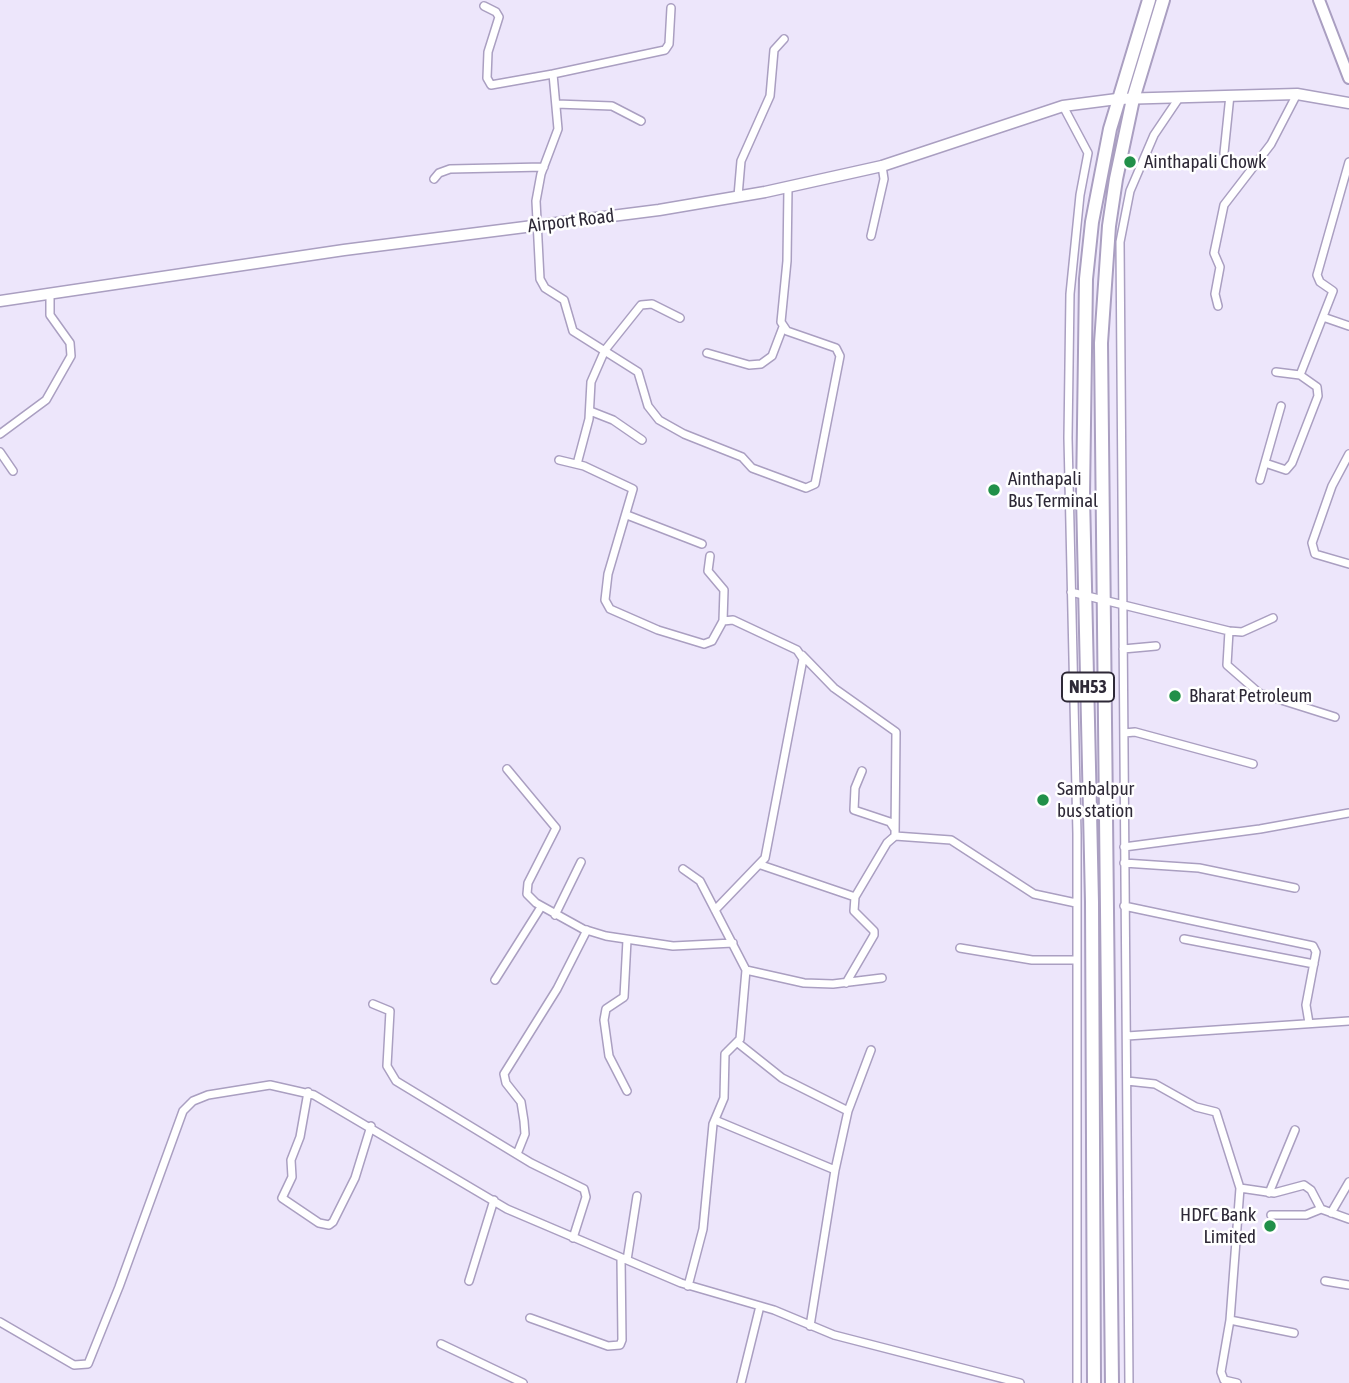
<!DOCTYPE html>
<style>
body{margin:0}
canvas{display:block;background:#ede6fb}
</style>
<canvas width="1349" height="1383"></canvas>
<script>
const g = document.querySelector('canvas').getContext('2d');
g.lineJoin = 'round';
const toPath = rows => new Path2D(rows.map(r => 'M' + r).join(''));
function trace(path, color, width, dash) { g.strokeStyle = color; g.lineWidth = width; g.lineCap = dash ? 'butt' : 'round'; g.setLineDash(dash || []); g.stroke(path); }
function drawText(font, color, halo, rows, align = 'center') {
  g.font = font + ' "Asap Condensed",sans-serif'; g.lineWidth = 5; g.setLineDash([]); g.textBaseline = 'middle'; g.strokeStyle = halo; g.fillStyle = color; for (const [text, x, y, turn = 0] of rows) {
    g.save(); g.translate(x, y); g.rotate((+turn || 0) * Math.PI / 180); g.textAlign = isNaN(turn) ? turn : align; if (halo) g.strokeText(text, 0, 0); g.fillText(text, 0, 0); g.restore();
  }
}
const minor = toPath([
 [484,6,496,12,499,17,488,52,487,78,491,85,553,74,558,129,541,174,536,201,540,279,545,288,564,300,573,331,638,372,648,406,659,420,684,434,742,457,752,468,806,488,815,484,840,356,836,348,787,331,781,322,787,261,788,188],
 [553,74,665,50,669,44,671,8],
 [556,104,612,106,641,121],
 [1063,106,1088,153,1080,195,1070,294,1068,438,1077,834,1077,1383],
 [1224,153,1230,95],
 [434,179,439,173,450,169,544,167],
 [738,196,741,161,770,96,774,50,784,39],
 [871,236,884,179,882,166],
 [1218,306,1215,294,1220,267,1214,253,1224,205,1271,144,1297,94],
 [1323,317,1349,326],
 [707,353,749,365,761,364,772,356,783,327],
 [1276,372,1300,375,1333,291,1320,282,1317,275,1349,162],
 [590,411,613,420,642,440],
 [0,434,46,400,71,356,70,343,50,315,50,294],
 [0,452,13,471],
 [1349,454,1332,486,1312,543,1315,554,1349,564],
 [559,460,584,466,633,489,608,574,605,600,610,609,658,630,704,644,712,641,723,621,733,620,797,650,803,659,765,858,715,910],
 [1265,463,1286,470,1292,463,1318,396,1317,387,1300,375],
 [577,464,589,419,591,382,605,350,641,305,652,304,680,318],
 [1260,480,1281,406],
 [627,515,702,544],
 [710,556,708,571,724,590,723,621],
 [1071,592,1229,631,1227,665,1259,693,1335,717],
 [1229,631,1242,632,1273,618],
 [1123,649,1156,646],
 [802,655,834,688,896,732,895,836],
 [1124,733,1135,732,1253,764],
 [507,769,556,828,528,883,527,894,536,903,583,929,606,936,673,946,733,943],
 [862,771,855,788,854,810,890,822,894,828],
 [1124,847,1260,829,1349,813],
 [1124,863,1199,868,1295,888],
 [761,865,855,897],
 [683,869,700,881,746,970,740,1039,725,1054,724,1098,713,1124,703,1229,688,1286],
 [1124,906,1313,946,1316,952,1306,1005,1309,1023],
 [555,915,581,862],
 [1184,939,1314,964],
 [960,948,1032,960,1076,960],
 [746,970,804,983,833,984,882,978],
 [495,980,541,907],
 [846,983,874,935,874,931,854,911,855,897,887,843,895,836,951,840,1034,894,1076,903],
 [373,1004,390,1011,387,1066,396,1081,531,1163,584,1189,586,1197,573,1238],
 [1127,1036,1349,1021],
 [738,1043,782,1078,848,1111],
 [1127,1081,1155,1084,1196,1107,1216,1112,1240,1188,1274,1193,1304,1185,1311,1190,1321,1209,1349,1219],
 [627,1091,609,1056,604,1020,606,1009,624,997,627,940],
 [308,1092,300,1137,291,1160,292,1177,282,1198,319,1223,329,1225,333,1222,355,1178,371,1126],
 [715,1120,835,1170],
 [517,1154,525,1134,524,1121,521,1102,506,1083,504,1074,557,989,587,930],
 [1269,1193,1295,1130],
 [1331,1213,1349,1182],
 [1271,1215,1306,1215,1321,1209],
 [627,1260,637,1196],
 [469,1281,494,1200],
 [1325,1281,1349,1285],
 [530,1318,608,1346,620,1345,622,1340,621,1258],
 [1230,1320,1294,1333],
 [0,1322,74,1365,88,1364,119,1287,183,1111,193,1101,208,1095,270,1085,314,1095,507,1209,681,1283,774,1310,834,1335,1020,1383],
 [810,1326,835,1170,848,1111,871,1050],
 [441,1344,523,1383],
 [741,1383,760,1306],
 [1129,1383,1120,242,1130,191,1154,135,1179,98],
 [1237,1383,1224,1380,1221,1372,1230,1320,1240,1188]
]);
const secondary = toPath([
 [0,301,344,250,659,210,765,192,882,166,1063,106,1117,99,1297,94,1349,103]
]);
const primary = toPath([
 [1319,0,1349,78]
]);
const trunk = toPath([
 [1094,1383,1092,902,1083,496,1086,279,1092,222,1110,129,1149,0],
 [1112,1383,1101,343,1109,226,1116,179,1133,99,1163,0]
]);
trace(minor, '#aa9fc1', 10);
trace(secondary, '#aa9fc1', 13);
trace(primary, '#aa9fc1', 14);
trace(trunk, '#aa9fc1', 16);
trace(minor, '#fff', 7);
trace(secondary, '#fff', 10);
trace(primary, '#fff', 10);
trace(trunk, '#fff', 12);
for (const [x, y, r, color] of [
 [1130,162,7,"#219049"],
 [994,490,7,"#219049"],
 [1175,696,7,"#219049"],
 [1043,800,7,"#219049"],
 [1270,1226,7,"#219049"]
]) { const dot = new Path2D(); dot.arc(x, y, r, 0, 2 * Math.PI); g.fillStyle = color; g.fill(dot); trace(dot, '#fff', 2.5); }
for (const [x, y, w] of [
 [1088,687,52]
]) { const box = new Path2D(); box.roundRect(x - w / 2, y - 14.5, w, 29, 5); g.fillStyle = '#fff'; g.fill(box); trace(box, '#2e2937', 2); }
drawText('bold 18px', '#2e2937', null, [
 ["NH53",1088,687]
]);
drawText('19px', '#2e2937', '#fff', [
 ["Ainthapali Chowk",1144,162],
 ["Ainthapali",1008,479],
 ["Bus Terminal",1008,501],
 ["Bharat Petroleum",1189,696],
 ["Sambalpur",1057,789],
 ["bus station",1057,811],
 ["HDFC Bank",1256,1215,"right"],
 ["Limited",1256,1237,"right"]
], 'left');
drawText('19px', '#2e2937', '#fff', [
 ["Airport Road",571,221,-7]
]);
</script>
